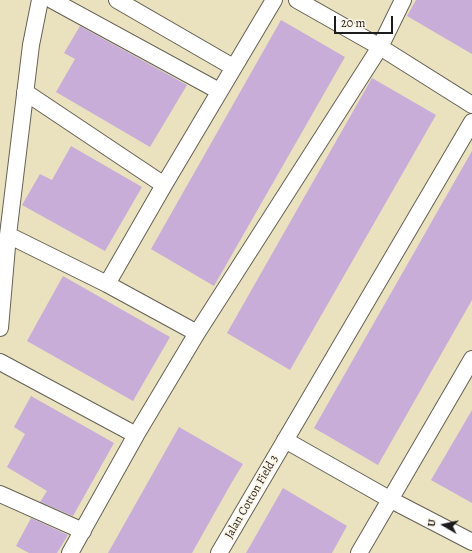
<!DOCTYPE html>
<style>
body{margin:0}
#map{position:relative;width:472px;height:553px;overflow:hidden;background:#eae1be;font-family:Alegreya,serif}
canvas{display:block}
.north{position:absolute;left:424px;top:505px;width:40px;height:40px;-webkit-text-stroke:3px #fcf5e5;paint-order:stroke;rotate:279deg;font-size:11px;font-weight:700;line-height:16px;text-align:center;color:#1c1c1c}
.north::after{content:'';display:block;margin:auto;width:14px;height:18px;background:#1c1c1c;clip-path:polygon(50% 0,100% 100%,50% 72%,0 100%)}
.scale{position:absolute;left:334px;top:16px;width:59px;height:18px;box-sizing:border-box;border:2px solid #1c1c1c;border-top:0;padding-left:5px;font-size:12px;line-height:14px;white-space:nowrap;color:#1c1c1c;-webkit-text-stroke:3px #fcf5e5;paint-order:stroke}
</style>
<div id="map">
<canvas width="472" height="553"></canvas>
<div class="north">U</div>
<div class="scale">20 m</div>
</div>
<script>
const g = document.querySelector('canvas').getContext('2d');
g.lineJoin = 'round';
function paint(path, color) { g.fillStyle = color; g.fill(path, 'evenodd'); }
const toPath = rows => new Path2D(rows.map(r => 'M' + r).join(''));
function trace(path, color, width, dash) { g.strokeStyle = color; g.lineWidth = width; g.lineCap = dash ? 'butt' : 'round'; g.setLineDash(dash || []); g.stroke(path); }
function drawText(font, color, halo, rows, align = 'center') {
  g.font = font + ' Alegreya,serif'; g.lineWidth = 3.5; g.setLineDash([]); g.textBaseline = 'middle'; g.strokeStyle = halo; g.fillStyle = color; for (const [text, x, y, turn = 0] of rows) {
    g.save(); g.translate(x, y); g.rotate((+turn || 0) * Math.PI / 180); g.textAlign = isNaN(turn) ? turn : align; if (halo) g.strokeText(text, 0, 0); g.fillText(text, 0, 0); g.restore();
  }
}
paint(toPath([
 [416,0,472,0,472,54,407,16],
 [281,20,345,57,214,286,151,249],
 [80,26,187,85,150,147,56,92,75,59,64,53],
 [372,78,436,115,290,370,227,333],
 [71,146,142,187,105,251,22,205,40,174,52,180],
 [472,151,472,300,378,465,314,428],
 [63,276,170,337,133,401,27,341],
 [31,396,114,443,73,516,40,502,47,491,7,467,25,434,14,427],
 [472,410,472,503,431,480],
 [179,427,243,464,232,482,192,553,108,553],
 [283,488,347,526,332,553,246,553],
 [31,518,68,535,57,553,29,553,16,546]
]), '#c8add8');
const street = toPath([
 [52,0,219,91],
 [117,0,233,67],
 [297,0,380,47,472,105],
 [25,92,164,185],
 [8,235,107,284,197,333],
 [107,284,164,185,274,0],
 [0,328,8,235,31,45,40,0],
 [0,362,136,435],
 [285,440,391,500,472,542],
 [0,494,83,531],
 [70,553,136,435,197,333,380,47,403,0],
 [219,553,472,122],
 [359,553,472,359]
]);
trace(street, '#646155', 18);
trace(street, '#fff', 16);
drawText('12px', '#1c1c1c', '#fcf5e5', [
 ["Jalan Cotton Field 3",252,497,-60]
]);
</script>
